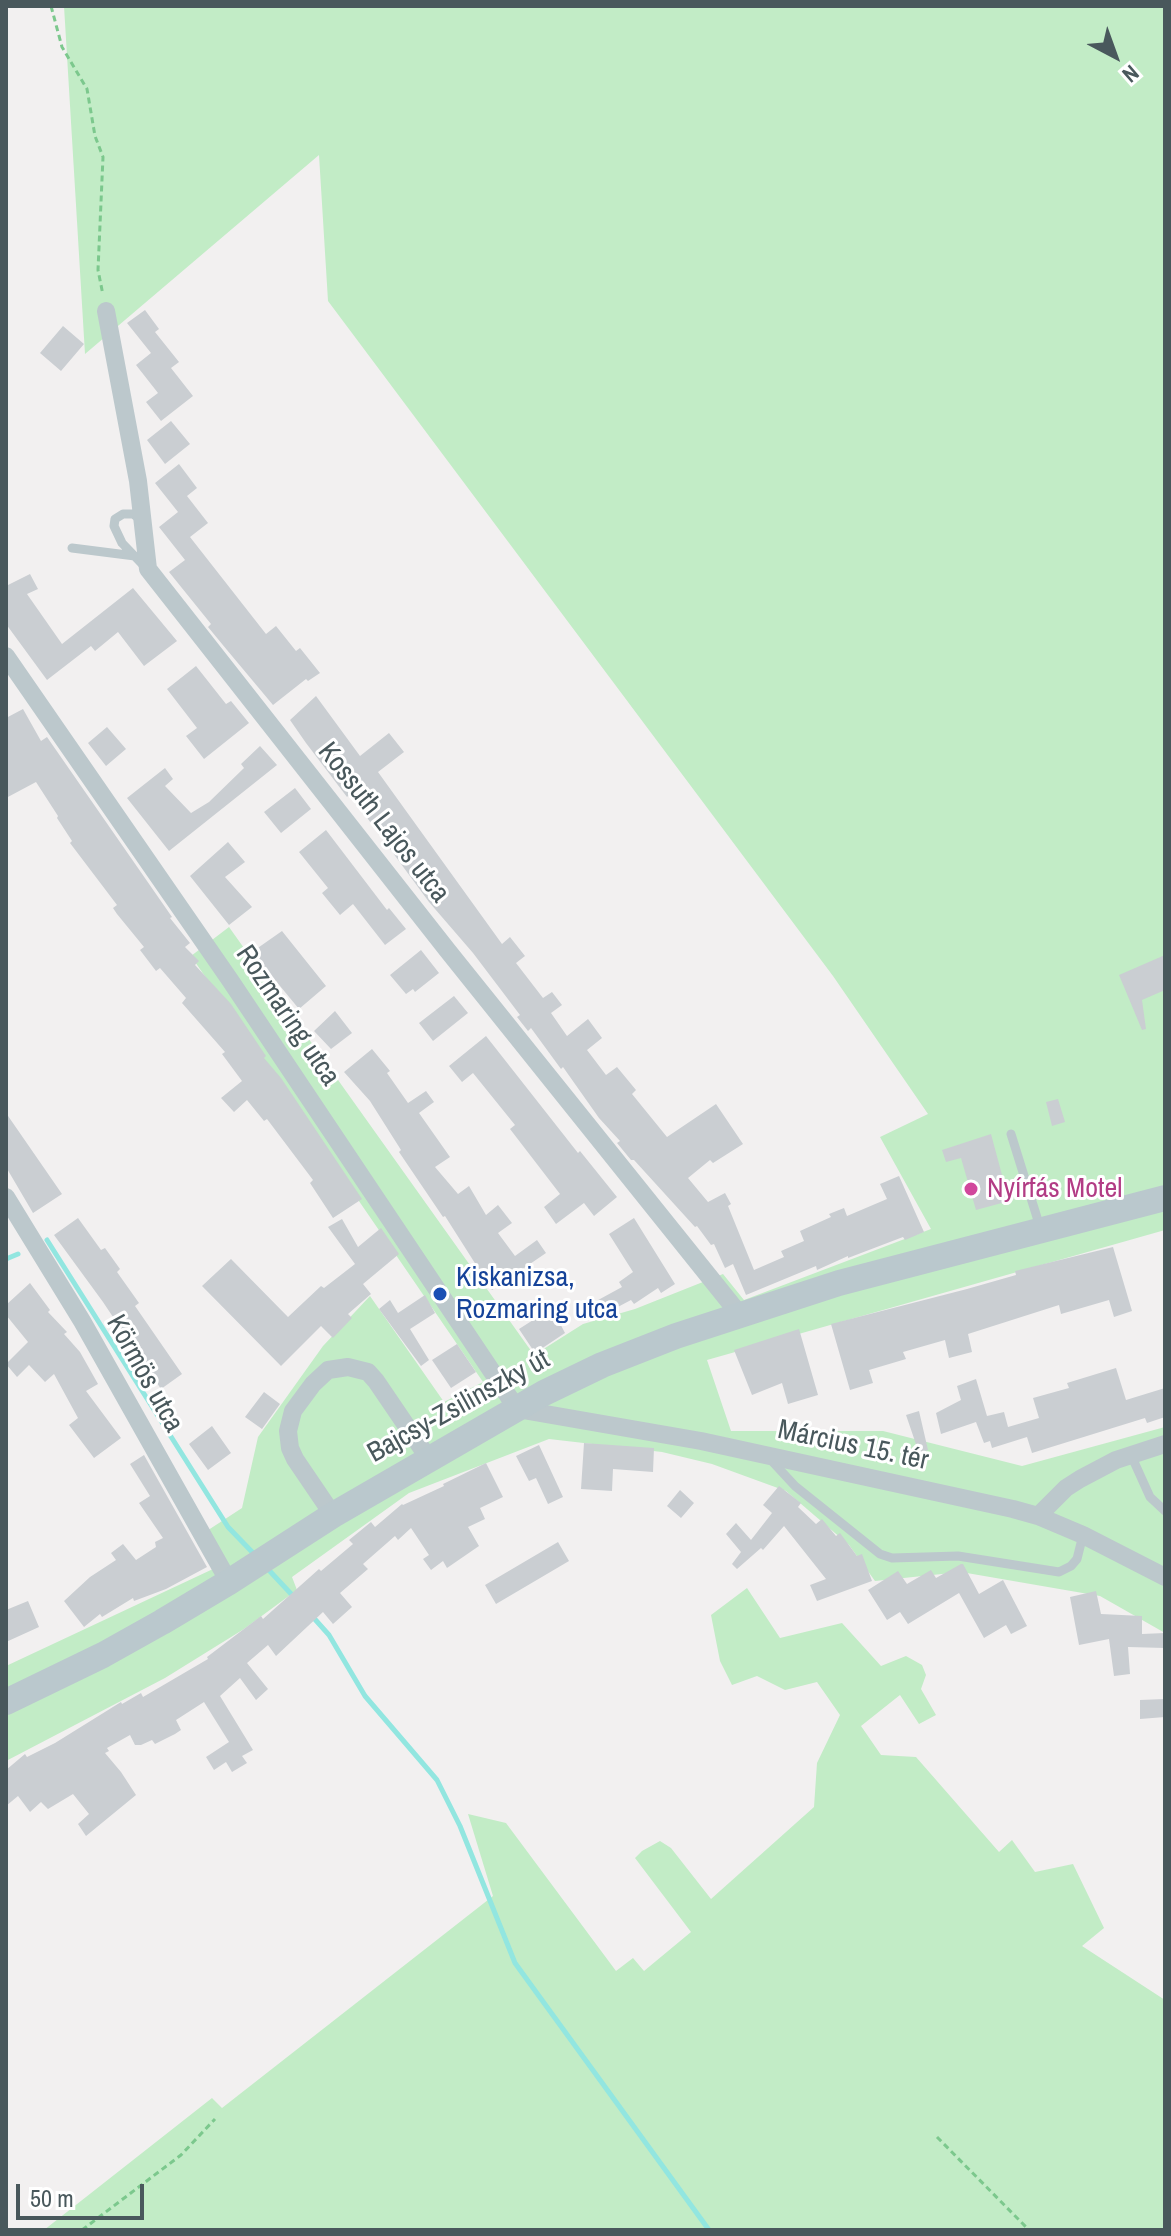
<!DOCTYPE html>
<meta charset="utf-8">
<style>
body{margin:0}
#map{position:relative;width:1171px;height:2236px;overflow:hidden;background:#f2f0f0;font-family:"Archivo Narrow",sans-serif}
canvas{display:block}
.frame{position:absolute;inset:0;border:8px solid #49585c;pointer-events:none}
.north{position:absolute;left:1075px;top:16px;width:80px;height:80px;-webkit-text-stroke:6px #fff;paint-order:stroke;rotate:139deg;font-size:22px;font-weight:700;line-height:32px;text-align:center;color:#49585c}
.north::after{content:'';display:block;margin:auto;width:28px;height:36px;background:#49585c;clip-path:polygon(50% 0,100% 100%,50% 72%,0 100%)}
.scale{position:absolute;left:16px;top:2184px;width:128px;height:36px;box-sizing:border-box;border:4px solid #49585c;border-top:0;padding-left:10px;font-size:24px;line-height:28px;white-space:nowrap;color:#49585c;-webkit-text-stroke:6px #fff;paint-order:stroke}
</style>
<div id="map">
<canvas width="1171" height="2236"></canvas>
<div class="frame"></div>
<div class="north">N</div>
<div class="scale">50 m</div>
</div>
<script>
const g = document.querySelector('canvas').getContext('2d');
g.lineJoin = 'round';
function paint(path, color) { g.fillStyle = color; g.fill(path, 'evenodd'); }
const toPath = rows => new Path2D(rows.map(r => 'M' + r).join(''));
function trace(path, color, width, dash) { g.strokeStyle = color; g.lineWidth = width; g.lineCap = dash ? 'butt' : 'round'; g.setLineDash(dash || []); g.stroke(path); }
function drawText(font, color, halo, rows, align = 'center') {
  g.font = font + ' "Archivo Narrow",sans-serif'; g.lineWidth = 6; g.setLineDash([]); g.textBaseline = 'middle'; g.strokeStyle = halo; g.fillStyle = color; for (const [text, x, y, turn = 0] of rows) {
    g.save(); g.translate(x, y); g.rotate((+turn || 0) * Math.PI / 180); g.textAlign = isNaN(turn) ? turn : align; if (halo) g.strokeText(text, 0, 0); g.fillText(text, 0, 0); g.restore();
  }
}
paint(toPath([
 [64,6,1165,6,1165,1230,707,1360,731,1431,883,1431,1022,1466,1165,1427,1165,1633,1100,1596,961,1572,875,1581,849,1545,786,1491,712,1464,662,1452,549,1439,409,1493,292,1577,297,1590,244,1629,165,1678,6,1761,6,1666,213,1569,196,1538,242,1508,258,1437,323,1346,370,1296,444,1402,483,1382,191,956,229,927,534,1355,583,1324,635,1309,723,1274,744,1300,931,1229,880,1137,928,1114,833,976,328,301,319,155,85,354],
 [747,1588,780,1638,842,1623,881,1666,906,1656,922,1665,926,1675,921,1689,936,1715,919,1724,900,1695,861,1726,881,1755,916,1757,999,1852,1012,1840,1035,1872,1073,1864,1104,1928,1082,1946,1165,2000,1165,2230,44,2230,212,2098,222,2108,493,1896,468,1814,506,1823,616,1971,633,1958,644,1971,691,1932,635,1858,642,1851,660,1841,671,1848,711,1899,814,1807,817,1763,840,1715,817,1682,785,1690,757,1676,732,1685,720,1661,711,1615]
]), '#c2ecc6');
trace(toPath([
 [47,1240,228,1527,256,1556],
 [6,1259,18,1254],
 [265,1566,294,1597],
 [312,1616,329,1635,365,1696,437,1780,460,1826,515,1963,709,2230]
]), '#92e6e0', 5);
paint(toPath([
 [145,310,159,329,155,332,179,362,171,368,193,396,161,421,146,402,158,393,136,365,151,353,127,323],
 [63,326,84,344,61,371,40,353],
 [171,421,190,444,165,464,147,440],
 [179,464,197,488,187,496,208,523,190,537,266,634,276,626,296,651,300,648,320,673,308,681,306,679,273,705,227,650,208,627,211,624,169,572,185,560,159,527,178,512,155,483],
 [30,574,38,589,27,594,62,644,133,588,177,641,144,666,118,632,95,651,91,646,47,680,6,624,6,586],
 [196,666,226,704,231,701,249,723,204,759,186,736,197,728,167,689],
 [316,696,360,756,389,733,404,752,378,772,502,944,510,937,525,956,516,963,543,998,552,992,562,1005,551,1013,567,1036,588,1019,602,1038,587,1050,606,1075,617,1067,636,1090,632,1094,667,1137,716,1104,743,1144,713,1163,710,1160,688,1178,708,1202,725,1193,731,1204,728,1206,754,1270,784,1257,781,1251,804,1241,800,1231,831,1217,829,1214,844,1208,847,1216,887,1199,880,1184,899,1176,924,1232,905,1240,903,1237,848,1258,848,1256,817,1270,816,1266,746,1295,733,1264,725,1268,714,1244,711,1245,697,1226,695,1227,634,1160,631,1160,617,1143,620,1141,599,1118,563,1067,561,1069,531,1028,528,1031,517,1017,520,1015,473,953,429,902,368,819,349,795,347,797,306,743,290,720],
 [23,709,41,741,47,737,172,917,170,918,190,943,185,947,199,961,195,965,231,1004,266,1056,264,1058,281,1078,362,1199,333,1218,310,1183,313,1180,267,1119,264,1121,247,1100,234,1112,221,1098,242,1081,222,1054,225,1052,182,1003,186,998,160,968,156,971,140,950,144,947,117,914,113,908,117,905,70,843,72,841,57,818,58,816,36,782,6,798,6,718],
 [107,727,126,749,106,766,88,743],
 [260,746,277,765,169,851,127,798,165,768,173,779,165,786,191,813,209,802,244,768,241,764],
 [295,788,311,809,281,833,264,812],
 [326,830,387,910,389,908,406,929,385,945,353,904,340,915,322,893,328,888,299,852],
 [228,842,245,862,225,877,252,907,229,925,190,876],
 [282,931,326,986,299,1009,252,952],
 [421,950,439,973,415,992,413,989,406,994,390,975],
 [1165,955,1165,990,1142,1000,1146,1029,1142,1030,1119,975],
 [454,996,468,1013,433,1041,419,1023],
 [335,1011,352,1033,331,1049,314,1031],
 [486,1036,578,1153,580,1151,617,1197,594,1216,584,1203,556,1224,544,1207,560,1194,510,1129,515,1125,473,1073,462,1082,449,1066],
 [372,1049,390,1071,387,1073,408,1103,426,1091,434,1102,419,1113,450,1157,435,1167,458,1194,469,1186,486,1215,498,1205,512,1223,498,1233,515,1256,537,1240,546,1253,492,1290,445,1216,443,1217,399,1152,401,1150,370,1101,344,1072],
 [1058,1099,1065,1122,1052,1126,1046,1102],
 [6,1113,62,1194,33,1213,6,1167],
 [991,1134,1009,1201,976,1210,961,1158,946,1162,942,1150],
 [78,1218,101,1250,105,1248,120,1269,117,1272,139,1303,135,1306,182,1374,161,1389,103,1302,54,1235],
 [634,1218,675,1284,661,1293,658,1288,634,1304,631,1300,597,1318,589,1305,622,1287,619,1282,633,1272,609,1234],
 [342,1219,358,1247,381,1228,399,1254,363,1284,371,1294,348,1314,352,1318,333,1338,321,1326,281,1366,202,1286,231,1259,288,1317,321,1286,324,1288,355,1264,328,1227],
 [1113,1247,1132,1311,1114,1317,1109,1300,1061,1314,1059,1305,968,1334,972,1352,949,1358,945,1340,903,1352,906,1359,869,1370,873,1383,850,1390,831,1324,967,1289,1016,1275,1015,1271],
 [30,1283,50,1310,48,1312,67,1332,64,1334,80,1352,98,1384,86,1391,121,1438,94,1458,69,1425,78,1418,54,1374,45,1382,29,1365,17,1377,6,1364,28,1342,6,1315,6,1305],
 [425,1295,435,1313,410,1329,429,1360,421,1366,379,1309,390,1300,398,1313],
 [552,1308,565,1333,535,1353,519,1329],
 [799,1329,818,1395,788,1404,782,1383,752,1395,734,1350],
 [457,1344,476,1372,451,1388,432,1360],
 [1116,1368,1126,1400,1165,1388,1165,1417,1147,1423,1145,1418,1032,1453,1027,1437,992,1448,990,1441,984,1443,976,1422,941,1434,936,1413,961,1400,957,1386,976,1379,987,1416,1004,1412,1008,1427,1039,1418,1033,1398,1069,1388,1067,1383],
 [264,1392,280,1404,262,1429,245,1417],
 [919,1411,928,1450,919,1453,906,1415],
 [212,1426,231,1453,208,1470,189,1444],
 [584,1443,654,1448,653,1472,613,1469,612,1491,581,1489],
 [539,1445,563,1497,548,1504,536,1478,529,1481,516,1456],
 [144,1455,207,1567,166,1589,134,1601,133,1598,102,1617,100,1614,84,1627,64,1601,90,1577,116,1560,111,1553,123,1544,136,1560,156,1547,155,1542,163,1538,139,1503,150,1496,130,1464],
 [486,1463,503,1497,480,1508,485,1519,468,1527,479,1546,447,1568,443,1561,431,1570,423,1559,429,1555,411,1528,398,1540,395,1536,363,1564,368,1569,340,1593,352,1607,333,1624,323,1612,276,1656,268,1645,247,1663,268,1689,256,1700,240,1678,220,1696,253,1750,242,1756,247,1763,232,1772,226,1762,214,1770,206,1757,229,1742,204,1702,176,1720,181,1730,175,1734,155,1744,152,1740,141,1745,135,1745,130,1735,107,1748,109,1751,105,1753,121,1772,136,1795,86,1836,78,1824,89,1814,73,1794,48,1809,41,1802,30,1812,18,1796,6,1806,6,1770,25,1754,27,1757,55,1743,121,1702,122,1704,141,1693,143,1697,208,1659,207,1657,261,1616,263,1619,319,1569,321,1571,353,1544,349,1540,371,1522,375,1527,402,1504,403,1505,444,1486,443,1484],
 [779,1486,801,1503,798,1507,816,1524,822,1519,836,1536,840,1533,857,1556,862,1554,872,1581,817,1601,810,1585,826,1579,784,1526,763,1550,761,1548,737,1569,732,1564,741,1552,726,1534,736,1523,751,1540,772,1513,763,1505],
 [680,1490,694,1503,681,1518,667,1506],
 [558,1542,569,1561,496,1604,485,1585],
 [961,1564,963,1564,979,1594,1003,1580,1027,1626,1011,1634,1006,1625,984,1638,959,1593,908,1624,900,1612,887,1620,868,1590,898,1571,907,1584,931,1570,936,1578],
 [1096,1591,1101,1614,1142,1616,1142,1634,1165,1633,1165,1648,1128,1647,1130,1674,1114,1676,1109,1639,1079,1645,1070,1597],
 [28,1601,39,1627,6,1642,6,1610],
 [1165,1699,1165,1717,1140,1719,1140,1700]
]), '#caced2');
trace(toPath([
 [51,6,62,47,87,89,95,136,103,157,98,270,103,295],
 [937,2137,1029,2230],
 [82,2230,181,2155,215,2119]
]), '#7cc88d', 3, [6, 4]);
trace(toPath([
 [141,520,133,514,123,514,115,519,114,526,122,543,145,567],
 [72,548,135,556],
 [1011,1134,1040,1227],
 [1131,1455,1150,1497,1165,1511],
 [770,1459,795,1486,880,1554,892,1558,958,1556,1059,1572,1071,1566,1077,1559,1083,1535]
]), '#bcc8cc', 9);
trace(toPath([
 [106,311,138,481,148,569,448,951,740,1315],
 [6,656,230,980,517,1409,701,1441,1013,1509,1038,1516,1083,1535,1165,1577],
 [6,1197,82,1321,229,1582],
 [333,1515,295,1459,290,1448,288,1431,293,1411,313,1384,328,1370,348,1367,368,1372,376,1381,429,1459],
 [1038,1516,1066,1488,1080,1479,1116,1460,1165,1444]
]), '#bcc8cc', 18);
trace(toPath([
 [6,1702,103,1655,162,1622,229,1582,333,1515,544,1393,602,1365,676,1336,839,1283,1165,1198]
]), '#bac8cd', 26);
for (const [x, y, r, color] of [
 [971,1189,8,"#d1479c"],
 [440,1294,8,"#1a4fb4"]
]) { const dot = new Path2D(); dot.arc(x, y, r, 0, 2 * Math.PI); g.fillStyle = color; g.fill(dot); trace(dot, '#fff', 3); }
drawText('28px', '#49585c', '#fff', [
 ["Kossuth Lajos utca",383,823,52],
 ["Rozmaring utca",287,1016,56],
 ["Körmös utca",144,1374,61],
 ["Bajcsy-Zsilinszky út",459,1407,-29],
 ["Március 15. tér",853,1446,12]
]);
drawText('28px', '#b23c85', '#fff', [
 ["Nyírfás Motel",987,1189]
], 'left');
drawText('28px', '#164399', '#fff', [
 ["Kiskanizsa,",456,1278],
 ["Rozmaring utca",456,1310]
], 'left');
</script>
